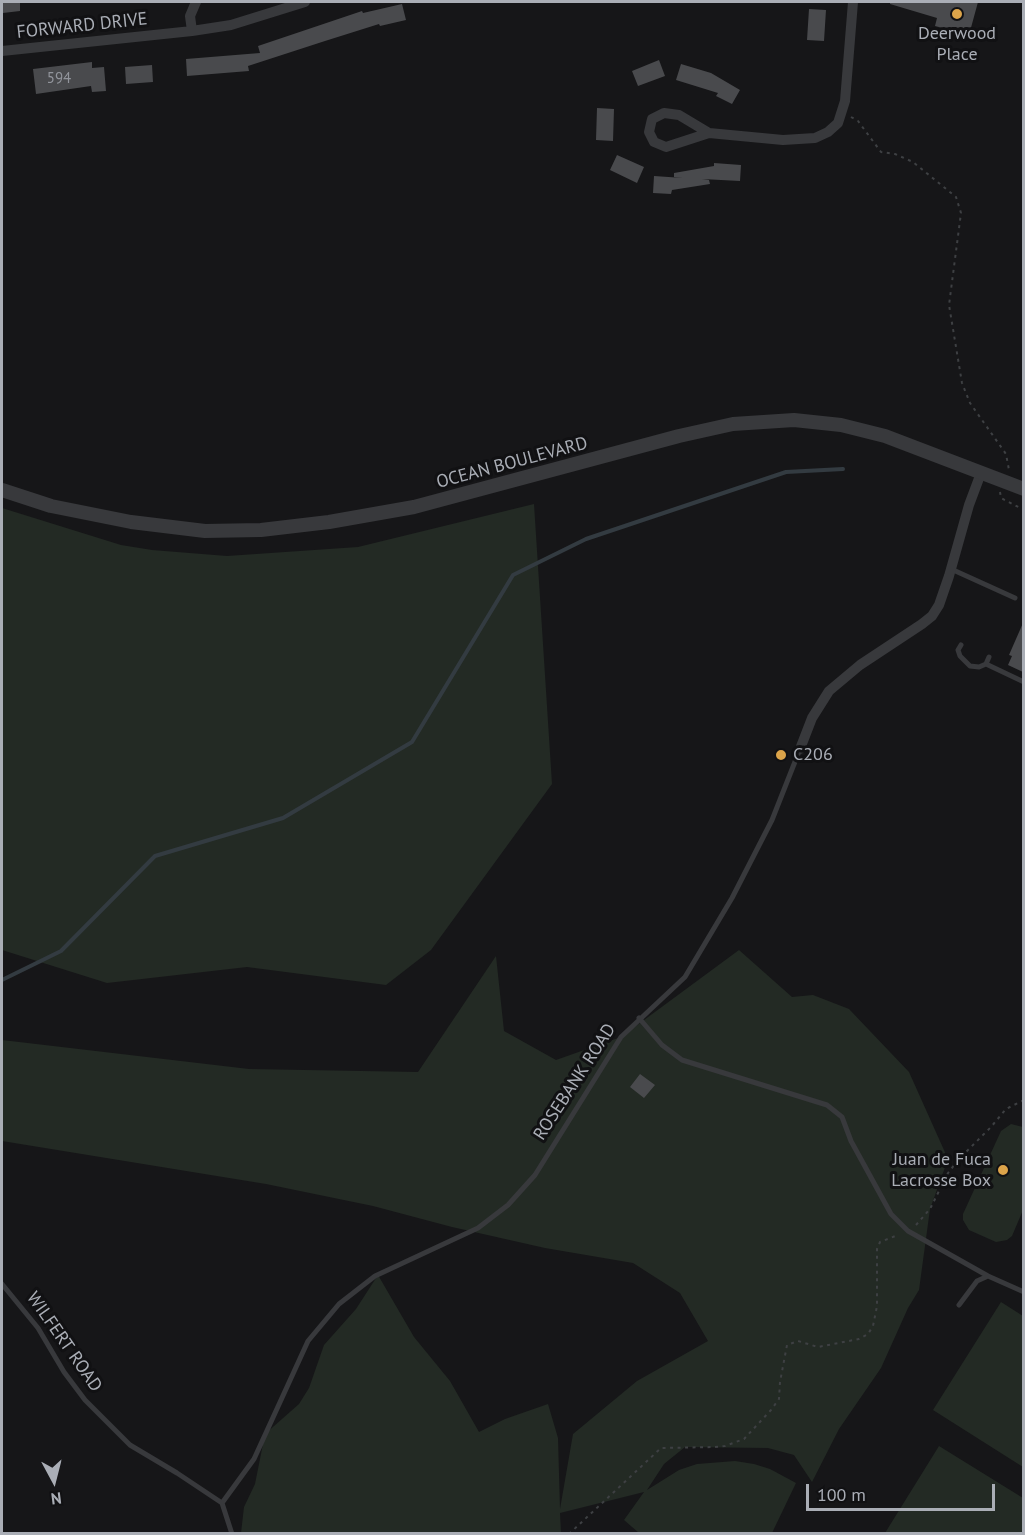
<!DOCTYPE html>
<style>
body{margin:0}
#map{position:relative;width:1025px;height:1535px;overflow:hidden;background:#161618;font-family:"PT Sans",sans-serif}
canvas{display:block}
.frame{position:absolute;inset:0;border:3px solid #aaaeb6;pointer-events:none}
.north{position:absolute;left:24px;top:1451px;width:60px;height:60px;-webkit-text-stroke:4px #111113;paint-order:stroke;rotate:173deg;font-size:16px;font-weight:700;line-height:24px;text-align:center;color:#aaaeb6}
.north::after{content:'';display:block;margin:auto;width:21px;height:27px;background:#aaaeb6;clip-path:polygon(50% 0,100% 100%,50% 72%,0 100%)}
.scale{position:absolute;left:806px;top:1484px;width:189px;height:27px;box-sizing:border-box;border:3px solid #aaaeb6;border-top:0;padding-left:8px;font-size:18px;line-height:21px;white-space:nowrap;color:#aaaeb6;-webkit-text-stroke:4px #111113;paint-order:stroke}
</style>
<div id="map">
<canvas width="1025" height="1535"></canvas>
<div class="frame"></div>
<div class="north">N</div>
<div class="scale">100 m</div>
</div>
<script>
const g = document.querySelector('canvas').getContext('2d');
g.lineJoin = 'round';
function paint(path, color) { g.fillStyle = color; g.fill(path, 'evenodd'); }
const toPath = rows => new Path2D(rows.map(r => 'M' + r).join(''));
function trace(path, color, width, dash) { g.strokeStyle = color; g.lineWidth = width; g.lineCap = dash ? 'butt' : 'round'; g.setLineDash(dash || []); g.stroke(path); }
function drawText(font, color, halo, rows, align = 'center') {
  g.font = font + ' "PT Sans",sans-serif'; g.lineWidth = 6; g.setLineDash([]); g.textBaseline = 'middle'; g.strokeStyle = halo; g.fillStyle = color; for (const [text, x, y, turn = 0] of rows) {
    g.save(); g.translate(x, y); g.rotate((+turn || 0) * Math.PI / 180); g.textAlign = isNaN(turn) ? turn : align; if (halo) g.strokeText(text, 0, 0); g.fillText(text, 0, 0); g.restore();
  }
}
paint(toPath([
 [534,504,552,784,431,950,386,985,247,967,107,983,2,950,2,508,121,545,152,550,227,556,358,547],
 [739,950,792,997,813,995,849,1009,909,1072,948,1159,930,1209,919,1290,908,1308,881,1368,839,1429,812,1482,794,1455,768,1448,685,1447,664,1464,647,1490,679,1470,697,1464,735,1461,754,1464,770,1469,796,1483,772,1533,639,1533,624,1520,644,1492,560,1513,561,1533,241,1533,244,1507,255,1484,265,1434,299,1404,309,1388,324,1345,356,1309,378,1275,414,1337,450,1381,479,1432,505,1419,548,1404,558,1438,560,1509,573,1434,637,1381,708,1341,680,1293,633,1263,545,1248,452,1227,373,1206,266,1184,2,1141,2,1040,249,1069,418,1072,496,956,504,1031,556,1060,621,1037],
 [1011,1124,1023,1127,1023,1210,1012,1236,1007,1240,996,1242,969,1230,963,1220,963,1214,1001,1131],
 [1001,1302,1023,1316,1023,1467,933,1410],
 [939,1446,1023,1498,1023,1533,885,1533]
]), '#232a24');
trace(toPath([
 [2,980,61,951,155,856,283,818,412,742,513,575,586,539,786,472,843,469]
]), '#333b41', 4);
paint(toPath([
 [2,2,20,2,20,11,3,13],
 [890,2,978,2,969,35,935,26,937,18,890,4],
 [402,4,406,20,380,26,379,24,325,41,248,66,249,71,187,76,186,59,260,53,258,46,362,11,363,13],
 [809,9,826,10,824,41,807,40],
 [659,60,665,76,638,86,632,71],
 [92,62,92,68,104,67,106,91,92,92,91,86,36,94,33,69],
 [681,64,711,73,740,90,732,104,716,96,718,93,676,80],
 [152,65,153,82,126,84,125,67],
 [597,108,614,109,613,141,596,140],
 [617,155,644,167,637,183,610,170],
 [714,163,741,165,740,181,702,179,709,180,710,184,672,190,671,194,653,193,654,176,683,178,674,177,674,173,714,166],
 [1023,623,1023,672,1008,665,1012,656,1009,655],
 [640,1074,655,1085,644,1098,630,1087]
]), '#494a4d');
trace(toPath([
 [851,117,858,121,881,152,895,154,913,162,956,197,961,213,949,305,962,383,970,403,1006,454,1009,470],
 [1000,492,1001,498,1024,510],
 [916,1225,930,1209,948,1173,959,1159,991,1127,1006,1109,1024,1100],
 [569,1534,661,1448,715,1447,725,1446,744,1439,771,1410,779,1399,780,1382,787,1345,798,1341,818,1347,859,1339,868,1334,873,1326,877,1306,877,1249,880,1242,898,1235]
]), '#3e4043', 2, [3, 4.5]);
trace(toPath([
 [951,569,1015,598],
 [961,645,958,650,960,656,970,666,979,667,986,664,989,657],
 [986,664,1024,682],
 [639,1018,662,1045,682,1060,827,1105,842,1117,851,1141,891,1214,908,1231,988,1276],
 [2,1284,38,1328,64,1372,85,1400,130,1445,177,1473,222,1503,232,1534],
 [959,1305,977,1281,988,1276,1024,1292],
 [222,1503,254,1459,308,1341,339,1304,375,1276,478,1228,508,1205,535,1175,621,1037,685,977,732,898,772,820,800,749]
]), '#38393c', 5);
trace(toPath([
 [192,31,190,16,196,2],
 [2,51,192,31,231,25,305,2],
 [709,133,666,147,654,142,649,132,652,119,664,113,679,115,709,133,783,140,815,138,828,132,838,123,845,101,853,2],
 [800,749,812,718,829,691,860,665,922,624,932,616,939,605,949,576,969,505,981,473]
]), '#38393c', 10);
trace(toPath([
 [2,490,51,506,131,522,205,531,261,530,329,522,414,507,679,436,733,424,794,420,841,425,885,436,1024,489]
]), '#38393c', 14);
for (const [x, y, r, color] of [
 [957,14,6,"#dca44a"],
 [781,755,6,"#dca44a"],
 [1003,1170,6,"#dca44a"]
]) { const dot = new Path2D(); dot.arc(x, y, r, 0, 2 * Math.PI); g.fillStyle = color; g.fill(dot); trace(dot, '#111113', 2); }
drawText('15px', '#92959c', null, [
 ["594",59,79]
]);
drawText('18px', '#aaaeb6', '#111113', [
 ["FORWARD DRIVE",82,26,-6],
 ["OCEAN BOULEVARD",512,463,-15],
 ["ROSEBANK ROAD",575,1082,-57],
 ["WILFERT ROAD",64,1342,55]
]);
drawText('18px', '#aaaeb6', '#111113', [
 ["Deerwood",957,34],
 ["Place",957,55],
 ["C206",793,755,"left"],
 ["Juan de Fuca",991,1160,"right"],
 ["Lacrosse Box",991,1181,"right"]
]);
</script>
